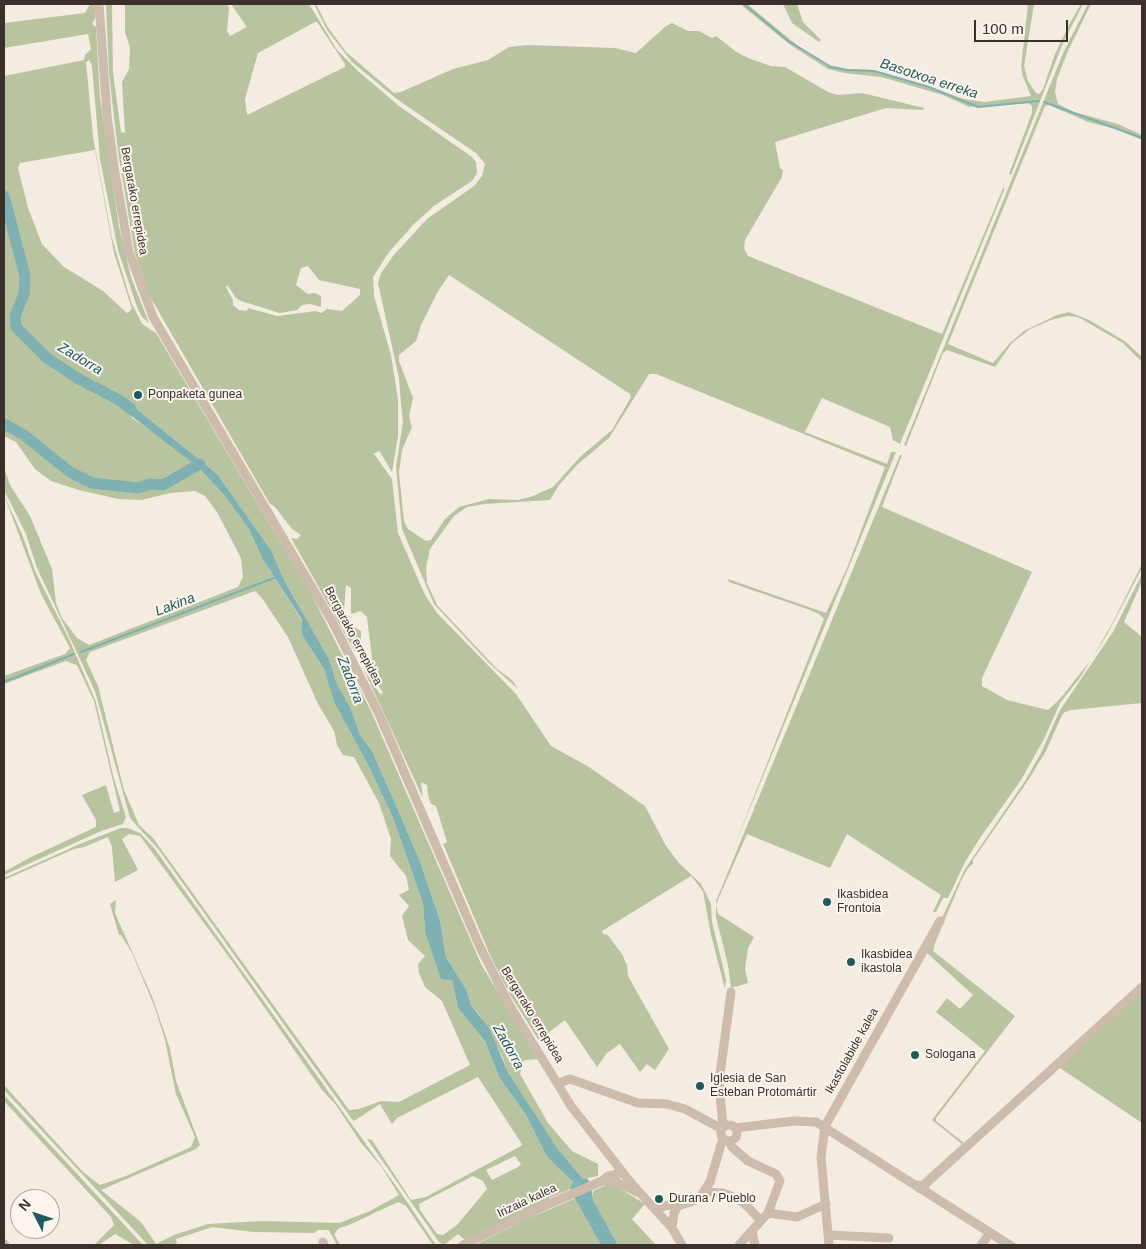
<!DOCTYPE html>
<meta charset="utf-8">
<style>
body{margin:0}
#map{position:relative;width:1146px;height:1249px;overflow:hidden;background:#f4ebe1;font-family:Helvetica,sans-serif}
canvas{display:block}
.frame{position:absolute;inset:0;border:5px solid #3b302b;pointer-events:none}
.north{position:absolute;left:10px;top:1189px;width:50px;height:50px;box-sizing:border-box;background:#fbf5ee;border:1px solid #aea6a0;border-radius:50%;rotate:311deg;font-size:14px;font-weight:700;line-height:20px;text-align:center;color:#3b302b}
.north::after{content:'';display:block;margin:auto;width:18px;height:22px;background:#1f5a5e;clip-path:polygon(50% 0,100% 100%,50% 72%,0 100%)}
.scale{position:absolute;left:974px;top:20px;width:94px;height:22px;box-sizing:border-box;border:2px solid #3b302b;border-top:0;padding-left:6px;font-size:15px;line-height:18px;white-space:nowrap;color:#3b302b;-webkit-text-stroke:4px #fbf5ee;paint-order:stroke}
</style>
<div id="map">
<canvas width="1146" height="1249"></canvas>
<div class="frame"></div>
<div class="north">N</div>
<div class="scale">100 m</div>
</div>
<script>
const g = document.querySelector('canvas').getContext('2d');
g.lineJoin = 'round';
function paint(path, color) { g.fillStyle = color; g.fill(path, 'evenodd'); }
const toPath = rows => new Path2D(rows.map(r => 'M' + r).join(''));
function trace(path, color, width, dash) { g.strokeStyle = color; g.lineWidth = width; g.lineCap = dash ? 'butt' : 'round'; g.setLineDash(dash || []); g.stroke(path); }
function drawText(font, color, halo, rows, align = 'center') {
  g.font = font + ' Helvetica,sans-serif'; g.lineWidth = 4; g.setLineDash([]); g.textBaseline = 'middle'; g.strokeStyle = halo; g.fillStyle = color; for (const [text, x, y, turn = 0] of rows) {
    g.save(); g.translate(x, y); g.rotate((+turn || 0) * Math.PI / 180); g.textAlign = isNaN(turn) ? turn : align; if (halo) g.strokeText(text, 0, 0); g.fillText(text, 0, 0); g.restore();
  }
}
paint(toPath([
 [90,4,95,4,95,18,92,24,96,27,100,98,119,227,131,277,149,323,142,317,137,307,118,250,100,159,92,66,89,60,86,62,93,137,112,238,131,302,142,324,156,333,310,592,370,709,481,964,538,1059,524,1060,520,1074,548,1123,572,1151,598,1164,598,1176,583,1179,557,1148,508,1072,503,1058,479,1014,471,1005,467,991,446,957,440,920,419,859,391,794,372,751,360,735,351,709,337,684,329,659,284,580,271,550,217,474,123,398,132,418,165,440,198,467,224,495,249,529,262,558,302,621,302,635,324,669,334,702,369,767,393,818,423,903,425,932,452,980,458,1008,485,1041,499,1077,526,1115,547,1157,573,1182,570,1189,549,1198,550,1200,465,1240,458,1234,444,1245,439,1242,367,1139,372,1140,411,1200,426,1197,521,1146,522,1144,478,1077,397,1118,392,1124,380,1104,354,1121,351,1118,159,850,130,818,95,691,37,568,26,534,4,490,4,467,10,485,30,516,52,569,56,603,62,618,77,638,89,645,238,587,243,577,241,558,217,512,205,496,195,491,170,493,142,500,118,499,79,490,51,481,35,469,16,442,4,436,4,76,84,60,85,55,91,49,88,34,4,48,4,23,85,13],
 [95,150,114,253,132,309,127,313,103,291,64,267,42,244,28,208,18,168,20,163],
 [255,591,262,598,288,637,318,704,334,731,337,745,343,755,354,757,379,803,391,839,390,856,406,876,409,890,399,895,409,906,402,916,408,940,425,956,418,964,419,973,425,987,442,1001,470,1065,399,1102,381,1101,359,1109,349,1110,153,838,139,825,124,790,98,686,86,660,90,652],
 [515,1156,521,1164,518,1167,492,1180,486,1170],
 [473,1176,483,1181,487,1189,457,1225,443,1235,437,1234,420,1210,419,1204],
 [106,4,112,4,113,73,121,132,125,133,122,82,129,69,130,48,125,32,125,4,227,4,229,8,227,31,230,36,247,27,231,4,309,4,337,50,358,71,399,106,472,157,476,162,477,173,472,181,434,206,415,223,389,252,373,277,374,296,391,355,398,400,398,436,392,472,380,452,378,451,374,454,392,479,398,533,425,595,437,613,516,694,551,746,589,767,645,806,666,846,679,863,701,884,711,904,712,922,726,979,725,989,711,935,703,891,691,876,602,931,604,935,607,934,622,954,627,965,628,976,669,1049,655,1070,647,1064,640,1072,620,1044,607,1053,597,1067,565,1020,539,1040,536,1036,509,993,490,955,443,844,447,842,436,806,431,804,428,795,427,785,421,782,423,798,363,668,380,694,383,693,369,670,372,658,367,617,361,611,351,614,351,588,346,585,344,611,352,626,361,631,361,643,359,650,355,652,291,538,297,539,301,535,292,529,275,507,270,504,149,295,135,254,118,152,109,73],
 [315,22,317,22,345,64,345,67,247,115,245,99,258,53],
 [308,266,319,280,360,289,360,295,342,311,327,309,321,313,316,311,277,316,248,308,247,311,239,310,233,305,233,300,226,287,227,285,236,298,241,301,280,313,297,310,302,305,310,304,321,307,321,296,315,293,308,294,296,285,301,268],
 [314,4,316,4,327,26,346,52,394,93,401,92,453,69,488,60,509,47,528,45,615,48,636,53,666,26,672,23,688,31,699,31,712,38,716,36,735,51,748,58,771,66,785,67,828,92,838,95,862,93,924,108,923,110,886,108,775,142,780,168,783,170,782,177,745,240,744,248,748,256,942,334,1004,186,1004,190,900,444,893,440,890,427,822,398,805,432,887,464,891,452,896,452,732,852,824,619,819,614,810,610,729,582,728,579,826,613,847,568,885,467,656,374,649,374,609,438,578,464,559,485,550,500,485,504,467,507,454,516,430,549,426,567,427,583,437,605,496,668,512,680,518,689,490,664,434,604,402,529,396,467,403,422,401,403,399,378,378,283,381,273,393,256,427,219,474,186,482,176,485,164,476,153,398,100,352,62,327,30],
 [449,275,630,394,631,397,612,430,580,457,553,487,533,496,518,500,489,499,459,507,445,519,431,540,426,541,408,529,404,521,399,472,402,450,412,427,409,416,413,398,399,361,399,355,416,341,421,325,437,293],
 [740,4,747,4,804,51,827,65,849,69,873,70,964,99,985,102,1031,96,1023,77,1021,67,1028,4,1034,4,1024,66,1028,81,1036,93,1039,94,1043,89,1055,54,1069,25,1081,4,1083,4,1063,43,1011,175,1009,174,1032,113,1032,106,1028,103,969,107,943,95,881,77,844,73,828,69,789,44],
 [783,4,797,4,803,22,821,40,819,42,792,23],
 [1088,4,1091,4,1068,51,1057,79,1055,92,1058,104,1074,112,1118,124,1142,135,1142,140,1116,129,1088,122,1049,105,1045,106,948,344,993,363,1010,343,1024,331,1057,315,1069,312,1089,320,1126,342,1142,357,1142,362,1123,343,1078,317,1067,316,1051,320,1030,329,1012,343,995,367,947,350,943,353,906,446,904,445,1064,51],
 [900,455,902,455,882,507,1032,572,982,678,982,686,1007,700,1048,710,1059,700,1091,660,1112,624,1142,564,1142,568,1108,633,1079,679,1060,703,1044,739,1021,780,980,838,965,862,948,898,943,898,936,912,933,912,941,895,847,834,830,868,747,834,716,904,718,914,754,937,748,948,745,969,748,983,731,988,728,965,716,917,716,901],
 [4,495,22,534,35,571,69,639,96,702,114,779,126,817,123,824,101,831,4,875,4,872,31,857,96,827,96,820,82,795,106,785,114,813,120,811,94,701,77,665,66,661,4,684,4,676,65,654,70,648,41,594],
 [1142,574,1142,581,1124,622,1142,637,1142,703,1071,710,1065,712,1062,715,1046,751,1029,779,973,860,973,864,968,868,961,881,935,943,933,951,1015,1016,936,1118,936,1121,964,1143,1142,983,920,1183,914,1180,921,1181,962,1144,932,1120,985,1051,936,1012,947,998,960,1009,973,995,926,952,965,869,1025,781,1041,753,1060,710,1113,632],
 [121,828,128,828,140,833,154,848,401,1193,436,1245,433,1245,406,1206,398,1202,349,1225,339,1228,334,1234,340,1245,337,1245,329,1230,318,1230,314,1233,254,1232,212,1227,176,1239,177,1245,148,1245,4,1090,4,1085,83,1172,100,1185,126,1176,191,1147,195,1137,176,1094,165,1040,155,1008,132,953,121,935,119,935,110,904,116,900,115,913,153,999,170,1049,176,1081,200,1145,196,1149,101,1190,141,1222,156,1244,174,1235,208,1224,263,1221,339,1223,370,1211,399,1195,381,1166,361,1143,336,1105,322,1090,237,968,140,836,129,834,122,839,138,870,115,882,112,847,108,837,84,847,74,849,4,880,4,878,80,844],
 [1142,990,1142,1123,1060,1068,929,1185,929,1188,933,1191,1018,1245,1014,1245,926,1190,925,1186],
 [4,1095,106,1205,143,1245,134,1245,115,1234,99,1245,94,1245,114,1225,111,1217,4,1101],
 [609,1184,619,1188,645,1204,632,1219,656,1245,618,1245,593,1200,593,1191],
 [576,1198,601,1245,475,1245,525,1220]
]), '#b8c4a0');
paint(toPath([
 [123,398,217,474,271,550,284,580,329,659,337,684,351,709,360,735,372,751,391,794,419,859,440,920,446,957,467,991,471,1005,489,1028,508,1072,557,1148,583,1179,587,1178,591,1184,593,1200,618,1245,601,1245,570,1189,573,1182,547,1157,526,1115,499,1077,485,1041,458,1008,452,980,441,979,425,932,423,903,393,818,369,767,334,702,324,669,302,635,302,620,262,558,249,529,224,495,198,467,117,405]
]), '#7fb0b2');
trace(toPath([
 [744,4,787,40,831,67,846,70,874,71,929,87,978,107,1039,101],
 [1044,102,1142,138],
 [81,652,274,578],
 [4,682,74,654]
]), '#7fb0b2', 2);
trace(toPath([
 [4,196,25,276,24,294,15,316,16,327,47,358,79,379,119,400,131,409],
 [4,424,24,435,70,472,92,483,138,488,150,484,163,485,200,464]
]), '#7fb0b2', 11);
trace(toPath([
 [99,4,107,115,114,167,129,252,153,317,333,623,379,714,480,947,510,1006,571,1106,631,1183,672,1228,682,1245],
 [559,1083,570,1079,638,1103,667,1104,685,1109,722,1129],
 '721 1133a8 8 0 1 1 16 0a8 8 0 1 1-16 0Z',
 [723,1127,719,1082,731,992],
 [735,1128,794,1121,816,1122,1009,1245],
 [729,1141,732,1147,748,1161,776,1174,780,1181,768,1213,739,1245],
 [602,1181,614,1181,637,1192],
 [920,1189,1142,987],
 [706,1192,723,1193,738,1199,748,1207,760,1220],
 [655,1208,669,1205,678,1206,699,1199,710,1182,723,1138],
 [768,1213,797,1217,826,1204],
 [672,1228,674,1213,678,1206],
 [752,1231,755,1245],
 [828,1235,889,1238],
 [323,1242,324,1245],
 [4,1244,5,1245],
 [463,1245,551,1203,602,1181,608,1176,623,1173],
 [829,1245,821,1157,825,1126,940,921],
 [981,1245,990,1233]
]), '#cdbbac', 9);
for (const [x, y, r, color] of [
 [138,395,5,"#1f5a5e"],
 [827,902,5,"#1f5a5e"],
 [851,962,5,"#1f5a5e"],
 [915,1055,5,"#1f5a5e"],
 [700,1086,5,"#1f5a5e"],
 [659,1199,5,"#1f5a5e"]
]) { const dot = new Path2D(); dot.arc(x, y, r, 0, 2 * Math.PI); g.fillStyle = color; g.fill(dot); trace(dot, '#fbf5ee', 2); }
drawText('12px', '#3b302b', '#fbf5ee', [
 ["Bergarako errepidea",134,201,80],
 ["Bergarako errepidea",353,636,62],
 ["Bergarako errepidea",532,1015,59],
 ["Ikastolabide kalea",852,1051,-61],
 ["Irizaia kalea",527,1201,-25]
]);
drawText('12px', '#3b302b', '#fbf5ee', [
 ["Ponpaketa gunea",148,395],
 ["Ikasbidea",837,895],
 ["Frontoia",837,909],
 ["Ikasbidea",861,955],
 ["ikastola",861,969],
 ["Sologana",925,1055],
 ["Iglesia de San",710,1079],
 ["Esteban Protomártir",710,1093],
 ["Durana / Pueblo",669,1199]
], 'left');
drawText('italic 14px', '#1f5a5e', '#fbf5ee', [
 ["Basotxoa erreka",929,79,18],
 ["Zadorra",80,359,31],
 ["Lakina",175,605,-21],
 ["Zadorra",350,680,69],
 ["Zadorra",508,1047,61]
]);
</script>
